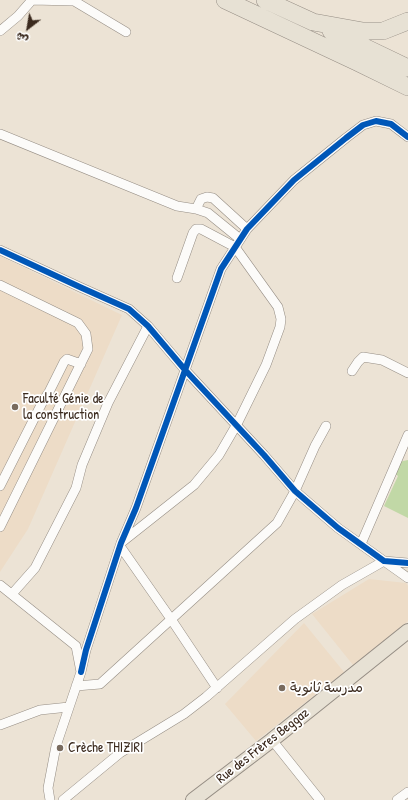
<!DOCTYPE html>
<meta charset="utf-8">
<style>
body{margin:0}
#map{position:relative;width:408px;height:800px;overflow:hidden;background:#ece3d5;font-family:"Patrick Hand","Playpen Sans Arabic",sans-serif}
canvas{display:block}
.north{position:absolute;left:8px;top:8px;width:40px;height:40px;-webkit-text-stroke:3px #fff;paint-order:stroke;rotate:211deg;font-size:11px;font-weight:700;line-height:16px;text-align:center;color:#3b2a1e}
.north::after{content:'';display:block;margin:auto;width:14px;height:18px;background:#3b2a1e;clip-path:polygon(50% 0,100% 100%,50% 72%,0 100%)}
</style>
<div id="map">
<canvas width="408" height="800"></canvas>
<div class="north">ش</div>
</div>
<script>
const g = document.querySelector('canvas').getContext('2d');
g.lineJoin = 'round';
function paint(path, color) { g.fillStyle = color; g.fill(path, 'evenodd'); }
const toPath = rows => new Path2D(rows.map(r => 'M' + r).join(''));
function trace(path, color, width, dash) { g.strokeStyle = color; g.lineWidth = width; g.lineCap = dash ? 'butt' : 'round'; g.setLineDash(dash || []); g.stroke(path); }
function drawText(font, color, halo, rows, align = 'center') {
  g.font = font + ' "Patrick Hand","Playpen Sans Arabic",sans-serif'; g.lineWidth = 3.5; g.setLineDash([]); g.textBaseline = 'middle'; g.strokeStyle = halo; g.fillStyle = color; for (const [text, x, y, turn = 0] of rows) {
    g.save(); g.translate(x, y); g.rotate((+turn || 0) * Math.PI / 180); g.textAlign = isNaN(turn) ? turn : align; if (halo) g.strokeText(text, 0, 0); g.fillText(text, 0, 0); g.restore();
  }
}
paint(toPath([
 [0,256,122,315,28,529,0,572],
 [369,579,406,583,408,586,408,621,391,637,353,665,312,614],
 [304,623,344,672,256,741,225,704]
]), '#eddcc7');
paint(toPath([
 [408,460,408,518,384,506,398,476,393,472,398,462]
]), '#c1d8a6');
const street = toPath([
 [32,0,74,1,126,32],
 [0,31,18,16,32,0],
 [0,134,177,206,196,209,208,213,240,239],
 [196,209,201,199,207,197,213,198,247,229],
 [0,250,82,288,129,309,148,326,186,371,264,455,295,491,338,528,384,561,408,563],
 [0,285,78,323,86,334,88,349,0,527],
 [352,371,358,362,363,357,382,360,408,373],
 [0,486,43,401,49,392,64,362,67,359,81,364],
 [122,542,194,485,219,455,237,424,266,365,280,327,281,319,278,307,235,247,201,229,196,229,193,233,177,278],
 [361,544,408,435],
 [120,546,171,619,217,688],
 [0,585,76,646,81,672,56,746,48,788,50,800],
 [12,594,35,568,76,488,82,465,108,403,148,326],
 [81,672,86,650,121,543,136,508,221,269,247,229,294,180,346,138,363,125,376,121,391,124,408,137],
 [76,686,100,684,277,523,295,491,315,446,326,426],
 [0,725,40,710,69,707],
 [272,740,320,800],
 [63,800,120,753,184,714,206,697,295,619,342,585,384,561,408,578],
 [397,800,408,792]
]);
const primary = toPath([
 [193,800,272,740,408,631]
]);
const highway = toPath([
 [225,0,357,62,408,87],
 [265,0,313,22,363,31,383,31,408,21],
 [331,31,408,68]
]);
trace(street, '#958d84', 10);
trace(primary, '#958d84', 16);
trace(highway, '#958d84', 18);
trace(street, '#fcfbf9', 9);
trace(primary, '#e7e1d4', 14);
trace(highway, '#e7e1d4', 17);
trace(toPath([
 [0,250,82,288,129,309,148,326,186,371,264,455,295,491,338,528,384,561,408,563],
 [81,672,86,650,121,543,136,508,221,269,247,229,294,180,346,138,363,125,376,121,391,124,408,137]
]), '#0057b8', 6);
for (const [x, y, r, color] of [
 [15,407,4,"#796b5e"],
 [282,688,4,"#796b5e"],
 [60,748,4,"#796b5e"]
]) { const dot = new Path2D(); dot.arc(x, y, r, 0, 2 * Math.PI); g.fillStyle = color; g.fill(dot); trace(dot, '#fff', 1.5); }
drawText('14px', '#3b2a1e', '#fff', [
 ["Faculté Génie de",23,399],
 ["la construction",23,415],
 ["مدرسة ثانوية",290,688],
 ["Crèche THIZIRI",68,748]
], 'left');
drawText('14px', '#3b2a1e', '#fff', [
 ["Rue des Frères Beggaz",263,746,-38]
]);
</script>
